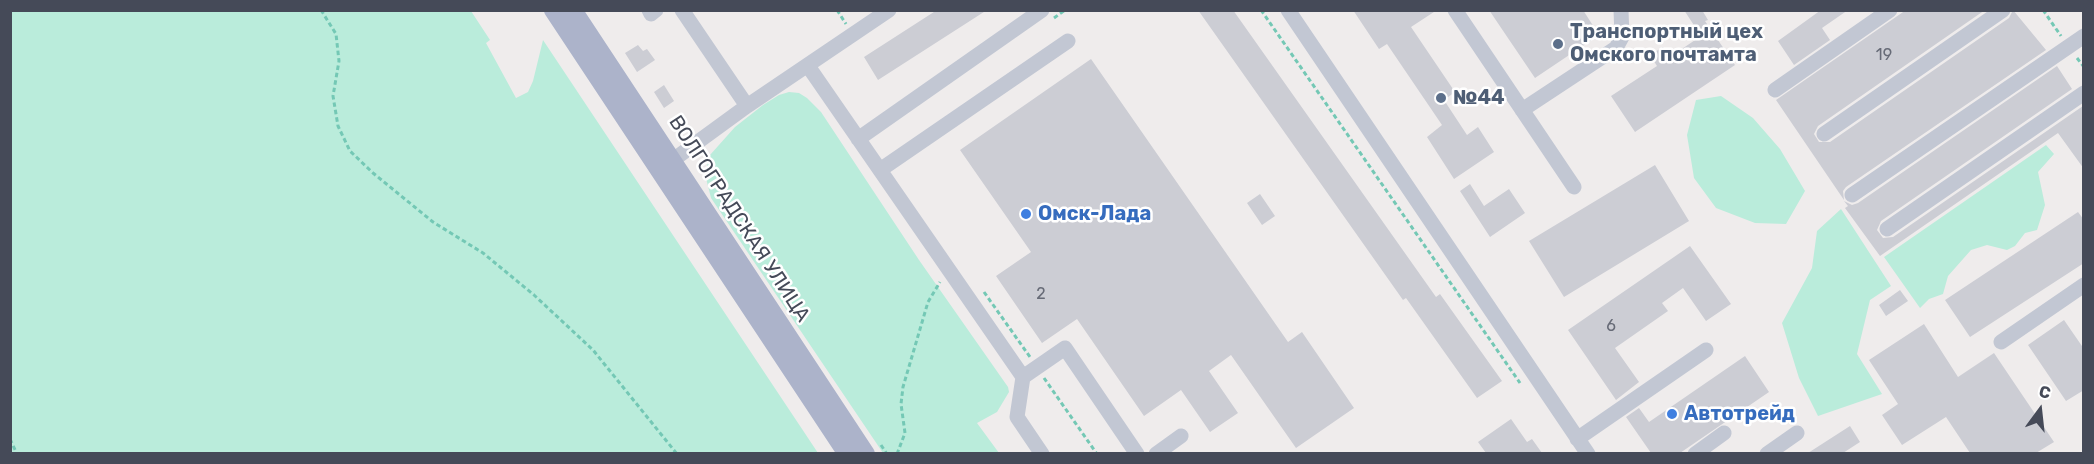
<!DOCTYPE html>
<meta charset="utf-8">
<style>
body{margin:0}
#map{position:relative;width:2094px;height:464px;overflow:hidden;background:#efecec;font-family:Rubik,sans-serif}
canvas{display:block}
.frame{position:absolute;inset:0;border:12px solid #454a58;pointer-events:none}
.north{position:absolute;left:2010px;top:380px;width:60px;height:60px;-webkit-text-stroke:4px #fff;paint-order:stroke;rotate:15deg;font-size:16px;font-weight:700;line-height:24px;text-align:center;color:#454a58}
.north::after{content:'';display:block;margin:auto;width:21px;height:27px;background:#454a58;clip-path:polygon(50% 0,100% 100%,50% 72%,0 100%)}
</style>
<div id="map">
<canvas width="2094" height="464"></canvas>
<div class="frame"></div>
<div class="north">С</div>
</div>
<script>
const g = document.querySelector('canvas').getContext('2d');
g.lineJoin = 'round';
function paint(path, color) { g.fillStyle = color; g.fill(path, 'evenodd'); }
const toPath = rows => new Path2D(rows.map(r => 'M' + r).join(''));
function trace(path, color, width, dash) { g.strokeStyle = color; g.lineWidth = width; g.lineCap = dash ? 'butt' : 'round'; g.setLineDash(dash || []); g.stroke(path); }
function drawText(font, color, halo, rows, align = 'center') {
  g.font = font + ' Rubik,sans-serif'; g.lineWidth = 5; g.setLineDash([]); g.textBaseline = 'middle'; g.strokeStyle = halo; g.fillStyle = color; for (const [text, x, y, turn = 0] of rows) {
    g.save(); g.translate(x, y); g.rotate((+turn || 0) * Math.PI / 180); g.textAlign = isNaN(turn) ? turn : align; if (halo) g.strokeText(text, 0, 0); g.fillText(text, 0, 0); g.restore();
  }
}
paint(toPath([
 [10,11,471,11,490,40,486,43,516,98,528,92,533,81,543,40,818,453,11,453],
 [789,92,799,93,807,98,821,112,919,260,1008,387,1009,392,997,412,977,423,999,453,883,453,711,198,705,174,710,155,735,127,763,105,779,95],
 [1721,96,1753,118,1780,149,1805,191,1786,224,1755,223,1716,208,1694,178,1687,135,1696,100],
 [2046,145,2054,154,2038,172,2045,205,2037,230,2025,233,2015,246,2007,250,1987,245,1971,250,1948,276,1943,294,1929,299,1920,308,1884,257],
 [1841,209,1891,286,1870,300,1857,354,1882,394,1818,416,1799,378,1782,323,1812,268,1817,231]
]), '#baecdb');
paint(toPath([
 [937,10,987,10,878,80,864,57],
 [1198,10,1233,10,1436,297,1440,294,1502,381,1477,398,1406,298,1403,300],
 [1353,10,1437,10,1411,27,1455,92,1444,100,1467,135,1478,127,1494,152,1454,179,1427,137,1442,125,1387,44,1379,49],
 [1489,10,1583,10,1599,35,1535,78],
 [1684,10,1702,10,1708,20,1705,21,1735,65,1635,132,1611,96,1657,66,1650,55,1663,47,1670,57,1701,36],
 [1821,10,1848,10,1822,28,1830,40,1794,65,1778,41],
 [1906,10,1985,10,1818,126,1814,134,1819,142,1830,142,2009,18,2013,10,2046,50,1846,187,1843,191,1844,200,1776,100],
 [638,45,643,51,647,49,655,60,637,72,625,53],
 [1091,59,1288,342,1302,332,1354,408,1296,448,1231,355,1209,371,1238,413,1210,432,1181,390,1144,416,1077,319,1042,343,996,276,1031,252,960,150],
 [2057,66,2072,89,1881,221,1877,230,1883,238,1893,237,2083,106,2084,169,2058,133,1880,256,1845,208,1848,206,1844,201,1852,205,1858,203],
 [664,85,674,101,664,108,654,92],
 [1655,165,1689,221,1564,297,1529,241],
 [1470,184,1484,206,1509,189,1525,213,1490,237,1460,191],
 [1260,194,1275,216,1262,225,1247,203],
 [2078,212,2084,220,2084,263,1970,337,1945,300],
 [1690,246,1731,304,1706,321,1683,288,1662,303,1668,311,1615,348,1639,382,1616,400,1568,330],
 [1900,290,1908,301,1886,316,1879,305],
 [2064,320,2084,349,2084,390,2066,401,2028,345],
 [1924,324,1958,377,1994,353,2054,442,2036,453,1970,453,1946,417,1902,445,1882,415,1898,404,1869,360],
 [1745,356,1769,392,1680,453,1651,453,1626,417,1639,408,1649,422],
 [1511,419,1527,442,1532,439,1542,453,1486,453,1478,442],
 [1850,426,1860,442,1843,453,1808,453]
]), '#cccdd4');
trace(toPath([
 [321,10,336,34,339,61,333,96,338,126,350,151,373,173,433,222,483,253,534,295,593,350,677,454],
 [837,10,846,24],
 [1261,10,1520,383],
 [2043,10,2061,36],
 [1054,18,1065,10],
 [2077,58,2084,67],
 [984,292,1030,357],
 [1044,378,1097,454],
 [10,439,17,454],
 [881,445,887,454],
 [897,454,905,433,901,404,903,387,928,302,940,282]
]), '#74c8b5', 3, [4.5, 3]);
trace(toPath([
 [649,10,651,14,656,10],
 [682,10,747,106],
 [1288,10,1588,454],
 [1455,10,1574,187],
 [808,66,1023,377,1065,348,1137,454],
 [1775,90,1890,10],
 [1522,110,1616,48,1622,37,1621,10],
 [1824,134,2003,10],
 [858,139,1042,10],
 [673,160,747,106,889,10],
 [880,170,1068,41],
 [1852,195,2084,36],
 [1887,229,2084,93],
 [2001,342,2084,285],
 [1023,377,1017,417,1042,454],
 [1577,439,1706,350],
 [1156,454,1181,436],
 [1695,454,1724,433],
 [1767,454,1797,433]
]), '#c2c7d3', 15);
trace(toPath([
 [553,10,847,454],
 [573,10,866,454]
]), '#acb3ca', 18);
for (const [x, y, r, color] of [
 [1558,44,6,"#5c6f8a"],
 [1441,98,6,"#5c6f8a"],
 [1026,214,6,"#3f7fe0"],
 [1672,414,6,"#3f7fe0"]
]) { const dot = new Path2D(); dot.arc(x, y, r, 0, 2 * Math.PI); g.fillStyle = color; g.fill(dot); trace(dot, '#fff', 2); }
drawText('16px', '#676b77', null, [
 ["19",1884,55],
 ["2",1041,294],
 ["6",1611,326]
]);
drawText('bold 20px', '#4e5e75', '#fff', [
 ["Транспортный цех",1570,32],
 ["Омского почтамта",1570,55],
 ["№44",1453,98]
], 'left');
drawText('bold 20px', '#366cbe', '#fff', [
 ["Омск-Лада",1038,214],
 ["Автотрейд",1684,414]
], 'left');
drawText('20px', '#454a58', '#fff', [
 ["ВОЛГОГРАДСКАЯ УЛИЦА",739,219,57]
]);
</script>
